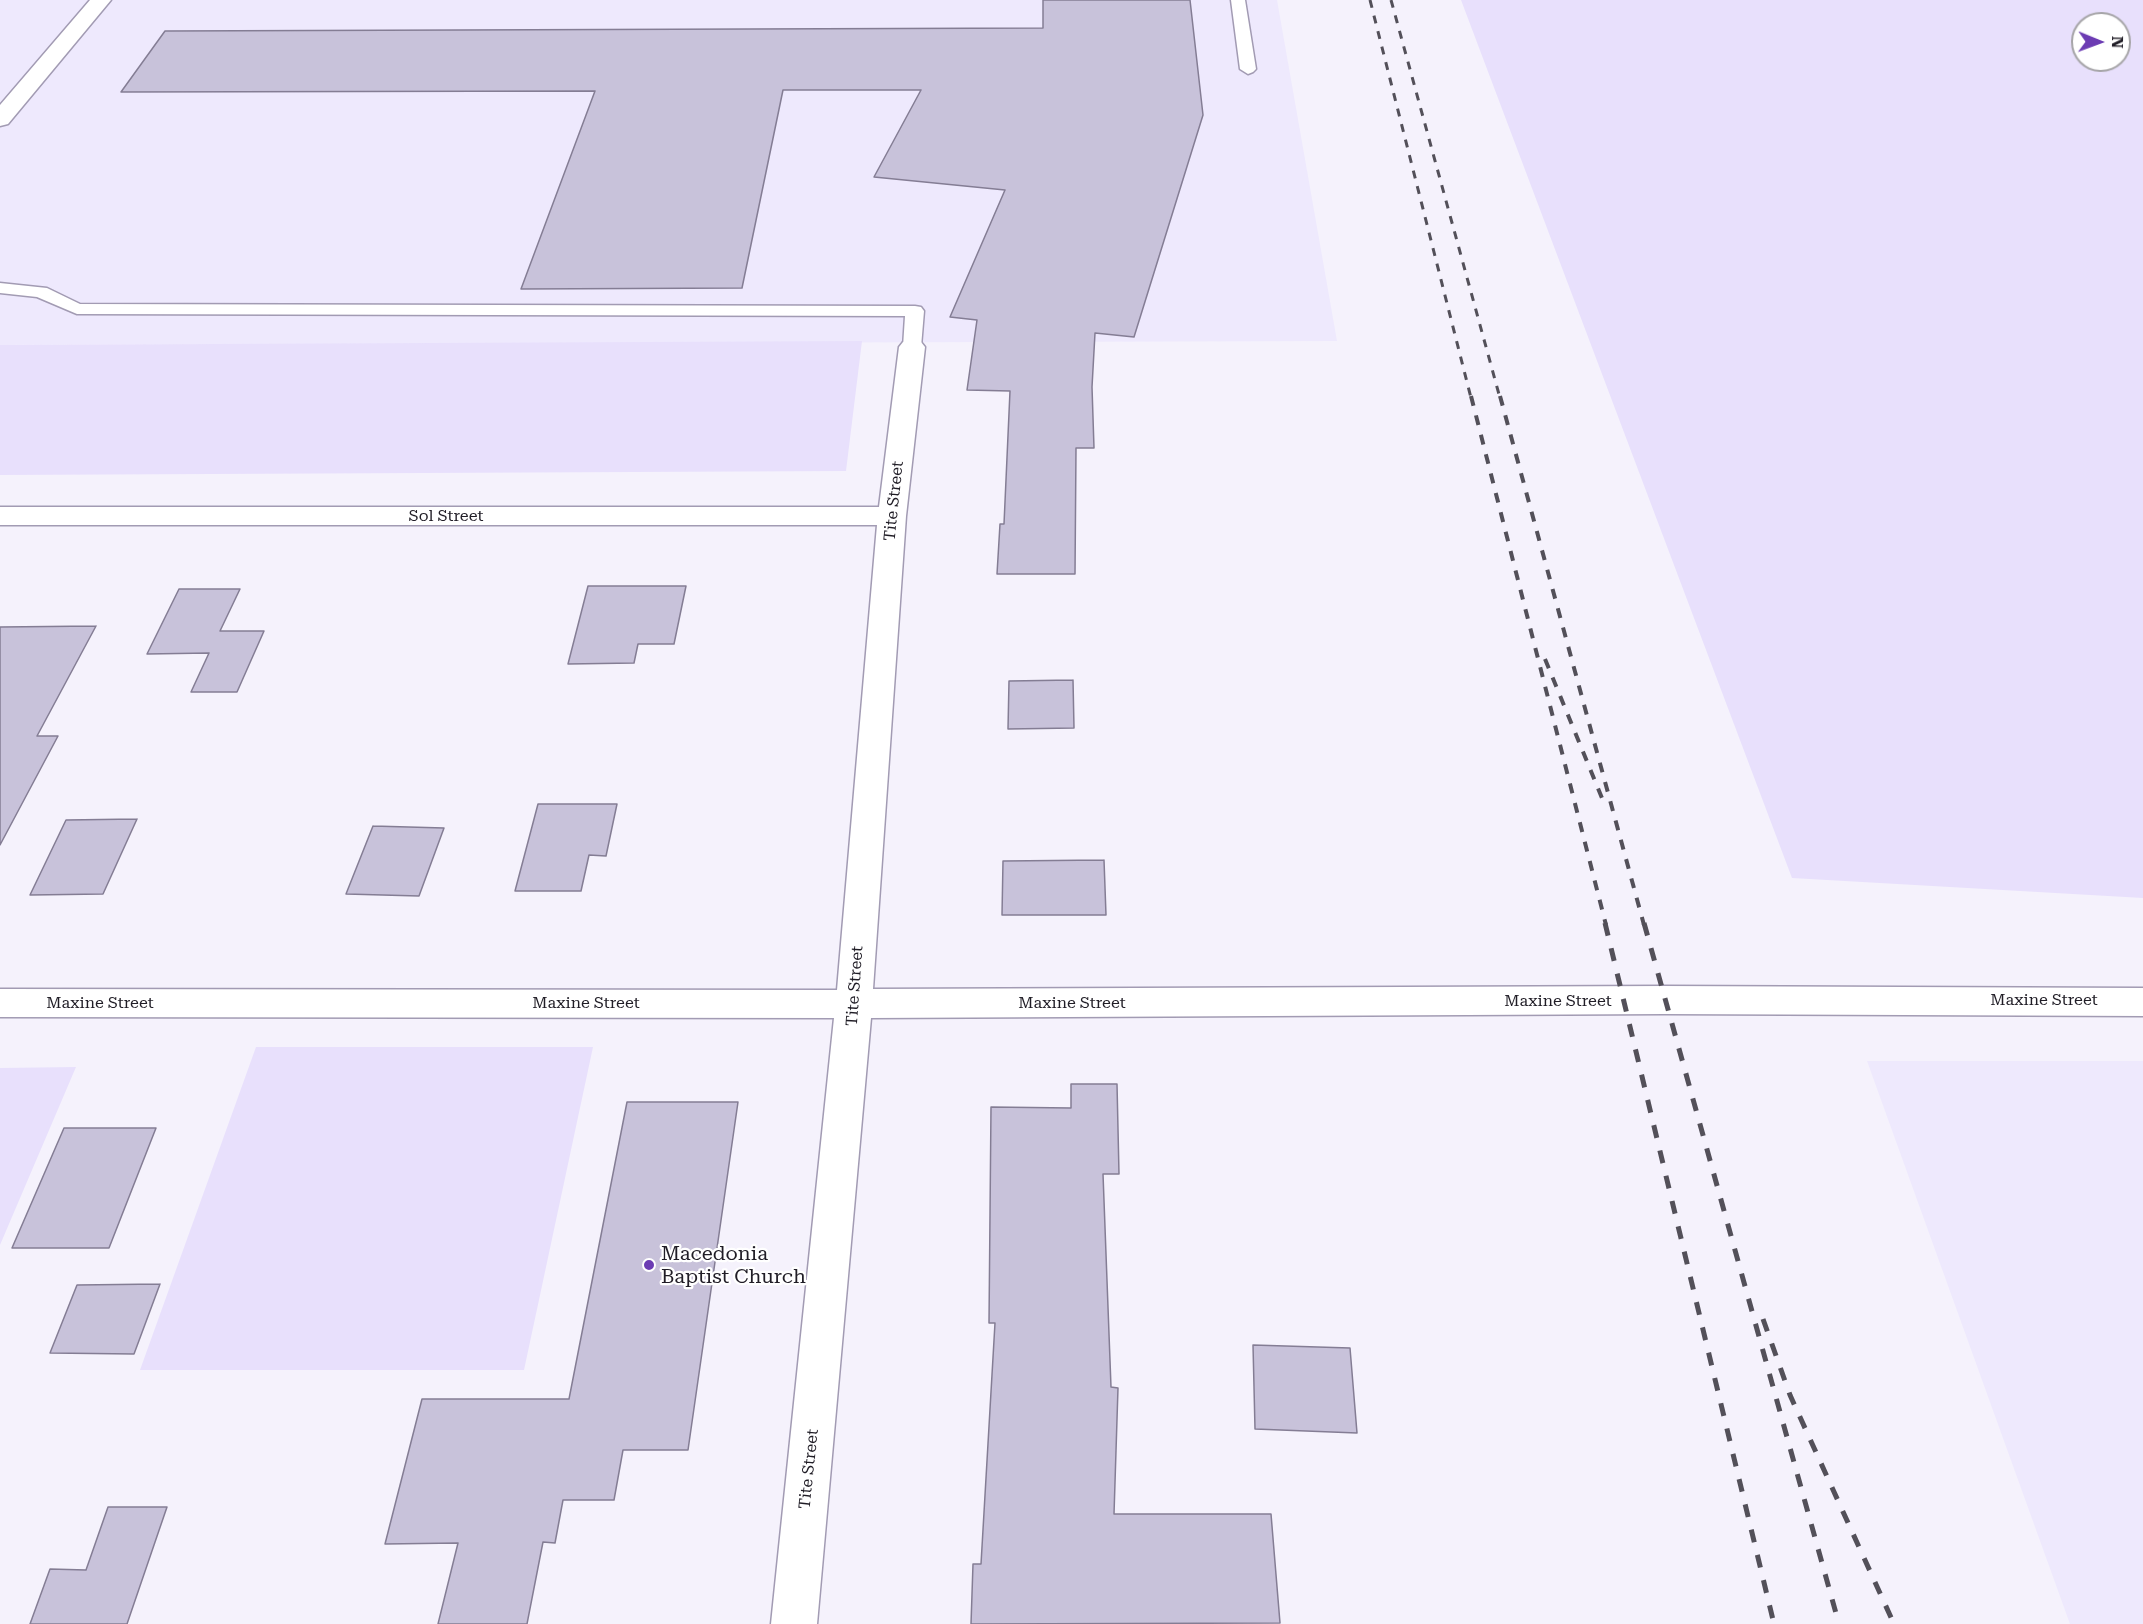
<!DOCTYPE html>
<style>
body{margin:0}
#map{position:relative;width:2143px;height:1624px;overflow:hidden;background:#f5f2fc;font-family:"Roboto Serif",serif}
canvas{display:block}
.north{position:absolute;left:2071px;top:12px;width:60px;height:60px;box-sizing:border-box;background:#fff;border:2px solid #a6a5a8;border-radius:50%;rotate:91deg;font-size:16px;font-weight:700;line-height:24px;text-align:center;color:#201d26}
.north::after{content:'';display:block;margin:auto;width:21px;height:27px;background:#6c3cb3;clip-path:polygon(50% 0,100% 100%,50% 72%,0 100%)}
</style>
<div id="map">
<canvas width="2143" height="1624"></canvas>
<div class="north">N</div>
</div>
<script>
const g = document.querySelector('canvas').getContext('2d');
g.lineJoin = 'round';
function paint(path, color) { g.fillStyle = color; g.fill(path, 'evenodd'); }
const toPath = rows => new Path2D(rows.map(r => 'M' + r).join(''));
function trace(path, color, width, dash) { g.strokeStyle = color; g.lineWidth = width; g.lineCap = dash ? 'butt' : 'round'; g.setLineDash(dash || []); g.stroke(path); }
function drawText(font, color, halo, rows, align = 'center') {
  g.font = font + ' "Roboto Serif",serif'; g.lineWidth = 4.5; g.setLineDash([]); g.textBaseline = 'middle'; g.strokeStyle = halo; g.fillStyle = color; for (const [text, x, y, turn = 0] of rows) {
    g.save(); g.translate(x, y); g.rotate((+turn || 0) * Math.PI / 180); g.textAlign = isNaN(turn) ? turn : align; if (halo) g.strokeText(text, 0, 0); g.fillText(text, 0, 0); g.restore();
  }
}
paint(toPath([
 [0,0,1277,0,1337,341,0,345],
 [1867,1061,2143,1061,2143,1624,2070,1624]
]), '#eee9fd');
paint(toPath([
 [1461,0,2143,0,2143,898,1792,878],
 [2083,24,2119,24,2119,60,2083,60],
 [862,341,846,471,0,475,0,345],
 [256,1047,593,1047,524,1370,140,1370],
 [76,1067,0,1245,0,1068]
]), '#e8e0fc');
const building = toPath([
 [1043,0,1190,0,1203,115,1134,337,1095,333,1092,387,1094,448,1076,448,1075,574,997,574,1000,524,1004,524,1010,391,967,390,977,320,950,317,1005,190,874,177,921,90,783,90,742,288,521,289,595,91,121,92,165,31,1043,28,1043,0],
 [588,586,686,586,674,644,638,644,634,663,568,664,588,586],
 [179,589,240,589,220,631,264,631,237,692,191,692,209,653,147,654,179,589],
 [96,626,37,736,58,736,0,845,0,627,96,626],
 [1073,680,1074,728,1008,729,1009,681,1073,680],
 [538,804,617,804,606,856,589,855,581,891,515,891,538,804],
 [137,819,103,894,30,895,66,820,137,819],
 [373,826,444,828,419,896,346,894,373,826],
 [1104,860,1106,915,1002,915,1003,861,1104,860],
 [1071,1084,1117,1084,1119,1174,1103,1174,1111,1387,1118,1388,1114,1514,1271,1514,1280,1623,971,1624,973,1564,981,1564,995,1323,989,1323,991,1107,1071,1108,1071,1084],
 [627,1102,738,1102,688,1450,623,1450,614,1500,563,1500,555,1543,543,1542,527,1624,438,1624,458,1543,385,1544,422,1399,569,1399,627,1102],
 [64,1128,156,1128,109,1248,12,1248,64,1128],
 [160,1284,134,1354,50,1353,77,1285,160,1284],
 [1253,1345,1350,1348,1357,1433,1255,1429,1253,1345],
 [108,1507,167,1507,127,1624,30,1624,50,1569,86,1570,108,1507]
]);
paint(building, '#c8c2da');
trace(building, '#847d94', 1.5);
const lane = toPath([
 [1231,0,1245,0,1256,69,1253,72,1248,74,1240,69,1231,0],
 [0,283,47,288,80,304,915,306,921,307,924,311,921,347,919,351,912,353,905,351,903,347,905,316,77,314,37,297,0,293,0,283]
]);
const street = toPath([
 [90,0,111,0,8,124,0,126,0,105,90,0],
 [912,339,921,342,925,347,906,516,873,989,1665,986,2143,988,2143,1016,1665,1014,871,1018,817,1624,771,1624,834,1018,0,1017,0,989,837,990,877,525,0,525,0,507,879,507,899,347,903,342,912,339]
]);
trace(lane, '#a29bb3', 3);
trace(street, '#a29bb3', 3);
paint(lane, '#fff');
paint(street, '#fff');
trace(toPath([
 [1370,0,1471,398],
 [1391,0,1500,398]
]), '#535059', 3, [8, 8]);
trace(toPath([
 [1471,396,1606,925],
 [1500,396,1644,925],
 [1545,659,1604,803]
]), '#535059', 4, [10, 10]);
trace(toPath([
 [1605,923,1774,1624],
 [1644,923,1839,1624],
 [1763,1319,1790,1395,1894,1624]
]), '#535059', 5, [13, 13]);
for (const [x, y, r, color] of [
 [649,1265,6,"#6c3cb3"]
]) { const dot = new Path2D(); dot.arc(x, y, r, 0, 2 * Math.PI); g.fillStyle = color; g.fill(dot); trace(dot, '#fff', 2); }
drawText('16px', '#201d26', '#fff', [
 ["Tite Street",894,501,-84],
 ["Sol Street",446,516],
 ["Tite Street",855,986,-86],
 ["Maxine Street",2044,1000],
 ["Maxine Street",1558,1001],
 ["Maxine Street",100,1003],
 ["Maxine Street",586,1003],
 ["Maxine Street",1072,1003],
 ["Tite Street",809,1469,-84]
]);
drawText('20px', '#201d26', '#fff', [
 ["Macedonia",661,1254],
 ["Baptist Church",661,1277]
], 'left');
</script>
